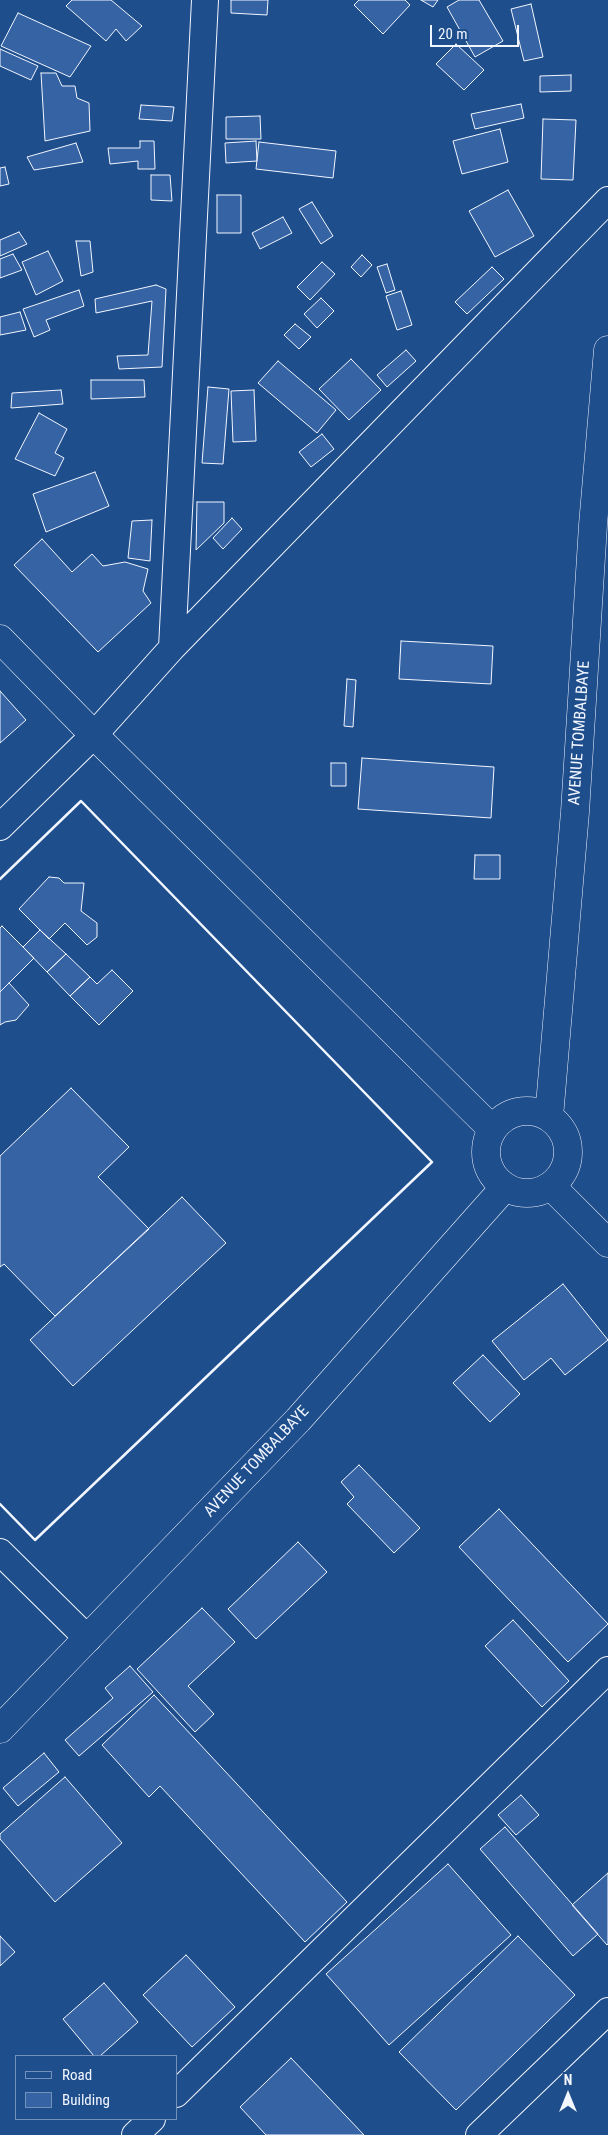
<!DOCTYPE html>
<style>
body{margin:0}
#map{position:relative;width:608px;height:2135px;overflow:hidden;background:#1f4e8c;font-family:"Roboto Condensed",sans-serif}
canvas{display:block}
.legend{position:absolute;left:15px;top:2055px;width:162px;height:65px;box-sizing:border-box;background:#1f4e8c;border:1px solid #7391ba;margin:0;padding:6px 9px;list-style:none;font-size:15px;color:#f2f6ff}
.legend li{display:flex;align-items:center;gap:10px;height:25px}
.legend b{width:25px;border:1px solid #7391ba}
.north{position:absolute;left:543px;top:2070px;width:50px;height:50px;-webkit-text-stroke:4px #1f4e8c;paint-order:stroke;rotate:0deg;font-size:14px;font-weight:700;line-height:20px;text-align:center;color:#f2f6ff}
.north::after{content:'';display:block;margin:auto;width:18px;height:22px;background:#f2f6ff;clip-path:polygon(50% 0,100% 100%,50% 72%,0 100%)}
.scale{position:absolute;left:430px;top:25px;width:89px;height:22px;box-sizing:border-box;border:2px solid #f2f6ff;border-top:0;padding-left:6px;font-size:15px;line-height:18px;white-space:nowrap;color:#f2f6ff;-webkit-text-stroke:4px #1f4e8c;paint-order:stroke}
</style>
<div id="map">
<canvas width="608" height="2135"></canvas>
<ul class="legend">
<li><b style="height:6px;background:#1f4e8c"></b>Road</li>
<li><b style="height:14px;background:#3563a3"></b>Building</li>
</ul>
<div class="north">N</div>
<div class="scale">20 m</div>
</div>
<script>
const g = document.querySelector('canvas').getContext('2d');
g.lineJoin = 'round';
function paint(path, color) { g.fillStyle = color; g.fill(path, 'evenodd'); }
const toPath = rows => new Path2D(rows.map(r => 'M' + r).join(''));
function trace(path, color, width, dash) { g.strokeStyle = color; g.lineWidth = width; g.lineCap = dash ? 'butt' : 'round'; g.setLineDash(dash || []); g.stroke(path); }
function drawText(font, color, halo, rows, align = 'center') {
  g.font = font + ' "Roboto Condensed",sans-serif'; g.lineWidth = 4; g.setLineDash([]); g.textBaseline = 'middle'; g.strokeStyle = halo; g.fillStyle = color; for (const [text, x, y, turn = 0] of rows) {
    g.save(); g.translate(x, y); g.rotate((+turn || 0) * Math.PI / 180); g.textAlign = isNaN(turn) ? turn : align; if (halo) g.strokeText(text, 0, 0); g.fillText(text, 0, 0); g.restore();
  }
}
const building = toPath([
 [72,0,111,0,142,26,126,41,116,29,106,41,66,6,72,0],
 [231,0,268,0,267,15,231,13,231,0],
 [359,0,405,0,410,5,383,34,354,5,359,0],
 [421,0,438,0,433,7,421,0],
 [459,0,479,0,503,41,475,57,447,7,459,0],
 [531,4,543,57,524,61,511,9,531,4],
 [18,13,91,46,70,77,1,46,18,13],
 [456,44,484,70,464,90,436,64,456,44],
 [0,49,38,66,31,80,0,66,0,49],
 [41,73,56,73,62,86,75,86,77,98,89,103,90,131,45,141,41,73],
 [571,75,571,91,540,92,540,76,571,75],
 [521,104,524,118,475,129,471,114,521,104],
 [141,105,174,107,172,121,139,119,141,105],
 [260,116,261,139,226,139,226,117,260,116],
 [543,119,576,120,573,180,541,179,543,119],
 [500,129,508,162,462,174,453,141,500,129],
 [140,141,154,141,155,169,138,169,138,161,110,164,108,148,140,148,140,141],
 [256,141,257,161,226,163,225,143,256,141],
 [259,142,336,151,333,178,256,169,259,142],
 [76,143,83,162,34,170,27,157,76,143],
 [5,167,9,184,0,186,0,168,5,167],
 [151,175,170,175,172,201,151,200,151,175],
 [508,190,534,236,495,257,469,211,508,190],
 [217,195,241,195,241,233,217,233,217,195],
 [312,202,333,236,321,244,299,209,312,202],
 [283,217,292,233,260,249,252,233,283,217],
 [19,232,27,244,0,256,0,240,19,232],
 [76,241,90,241,93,272,81,276,76,241],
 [48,251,63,281,36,295,22,262,48,251],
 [13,254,22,270,0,278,0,259,13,254],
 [362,255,372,265,361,277,351,267,362,255],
 [322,262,335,274,310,300,297,287,322,262],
 [387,264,395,290,386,293,377,267,387,264],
 [492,267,504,279,467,314,455,302,492,267],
 [156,285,166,289,162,367,119,369,117,356,148,355,152,301,96,313,95,299,156,285],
 [79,290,84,306,46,320,50,330,34,337,23,309,79,290],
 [401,291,412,325,397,330,386,296,401,291],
 [321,298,334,311,317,328,304,314,321,298],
 [20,312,26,330,0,335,0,317,20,312],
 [295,324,311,337,299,349,284,335,295,324],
 [406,350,416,361,387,387,377,375,406,350],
 [351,359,381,390,349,420,319,389,351,359],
 [278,361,336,410,317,433,258,383,278,361],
 [91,380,144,380,145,397,91,399,91,380],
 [208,387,229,389,223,464,202,463,208,387],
 [61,390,63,404,11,408,12,393,61,390],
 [254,390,256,441,233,442,231,391,254,390],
 [39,413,67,429,55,453,64,458,55,476,15,459,39,413],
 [322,434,334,449,311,467,299,452,322,434],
 [95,472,109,506,46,532,33,494,95,472],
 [197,502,224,502,224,523,196,550,197,502],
 [232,518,242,529,223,549,213,538,232,518],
 [152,520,150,561,128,558,132,521,152,520],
 [42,539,72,572,92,554,103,566,125,562,148,569,143,591,151,603,98,652,14,565,42,539],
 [401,641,493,646,491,684,399,679,401,641],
 [347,679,356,680,353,727,344,726,347,679],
 [0,691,26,720,0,743,0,691],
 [362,758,494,767,491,818,358,809,362,758],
 [331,763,346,763,346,786,331,786,331,763],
 [475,855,500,855,500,879,474,879,475,855],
 [49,877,59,878,64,883,84,883,81,911,97,923,97,937,87,945,65,923,49,939,19,909,49,877],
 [2,926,34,958,0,992,0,928,2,926],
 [40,930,66,954,47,972,23,947,40,930],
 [66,954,90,977,70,996,47,972,66,954],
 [112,970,133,991,99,1025,70,996,90,977,97,984,112,970],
 [9,983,29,1005,16,1020,5,1022,0,1025,0,992,9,983],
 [71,1088,129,1147,98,1177,149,1229,55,1316,4,1264,0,1267,0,1156,71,1088],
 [182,1197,226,1243,73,1386,30,1340,182,1197],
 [563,1284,608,1340,565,1375,551,1358,524,1380,492,1341,563,1284],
 [483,1355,520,1394,490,1422,453,1383,483,1355],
 [359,1465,420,1528,394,1553,347,1504,354,1497,341,1482,359,1465],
 [499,1509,608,1624,568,1662,459,1547,499,1509],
 [298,1542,327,1572,256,1639,228,1609,298,1542],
 [202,1608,235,1642,188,1686,214,1714,195,1732,137,1669,202,1608],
 [513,1620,569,1681,542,1707,485,1646,513,1620],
 [130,1666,153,1692,79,1756,65,1740,113,1698,105,1688,130,1666],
 [154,1695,347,1902,305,1942,160,1786,149,1797,102,1745,154,1695],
 [44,1753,59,1772,18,1806,3,1788,44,1753],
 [65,1777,122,1843,55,1902,0,1839,0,1834,65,1777],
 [521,1795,539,1815,516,1835,498,1815,521,1795],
 [505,1827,598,1934,573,1956,480,1849,505,1827],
 [448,1864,511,1935,389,2045,326,1974,448,1864],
 [608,1873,608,1944,607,1945,572,1905,608,1873],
 [0,1936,15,1952,0,1966,0,1936],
 [518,1936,575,1995,456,2110,399,2052,518,1936],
 [186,1955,235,2007,192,2047,143,1995,186,1955],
 [104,1983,138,2022,100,2056,94,2056,63,2019,104,1983],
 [291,2058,364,2135,266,2135,240,2107,291,2058]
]);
paint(building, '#3563a3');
trace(building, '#f2f6ff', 1);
const minor = toPath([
 [172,648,205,0],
 [0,827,94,735,172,648,608,200],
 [0,1552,88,1639],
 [176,2094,608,1670],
 [135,2135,152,2119],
 [479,2135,608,2011]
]);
const tertiary = toPath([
 [0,639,94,735,492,1129],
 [551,1186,608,1243]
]);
const secondary = toPath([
 '486 1152a41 41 0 1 1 82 0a41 41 0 1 1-82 0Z',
 [549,1117,575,812,593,525,608,350],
 [0,1729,298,1420,505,1187]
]);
trace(minor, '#f2f6ff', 28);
trace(tertiary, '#f2f6ff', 29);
trace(secondary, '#f2f6ff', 29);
trace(minor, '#1f4e8c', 26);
trace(tertiary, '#1f4e8c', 28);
trace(secondary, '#1f4e8c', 28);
trace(toPath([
 [0,879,81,801,432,1162,35,1540,0,1504]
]), '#f2f6ff', 2.5);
drawText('16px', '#f2f6ff', '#1f4e8c', [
 ["AVENUE TOMBALBAYE",580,733,-86],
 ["AVENUE TOMBALBAYE",257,1462,-47]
]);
</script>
